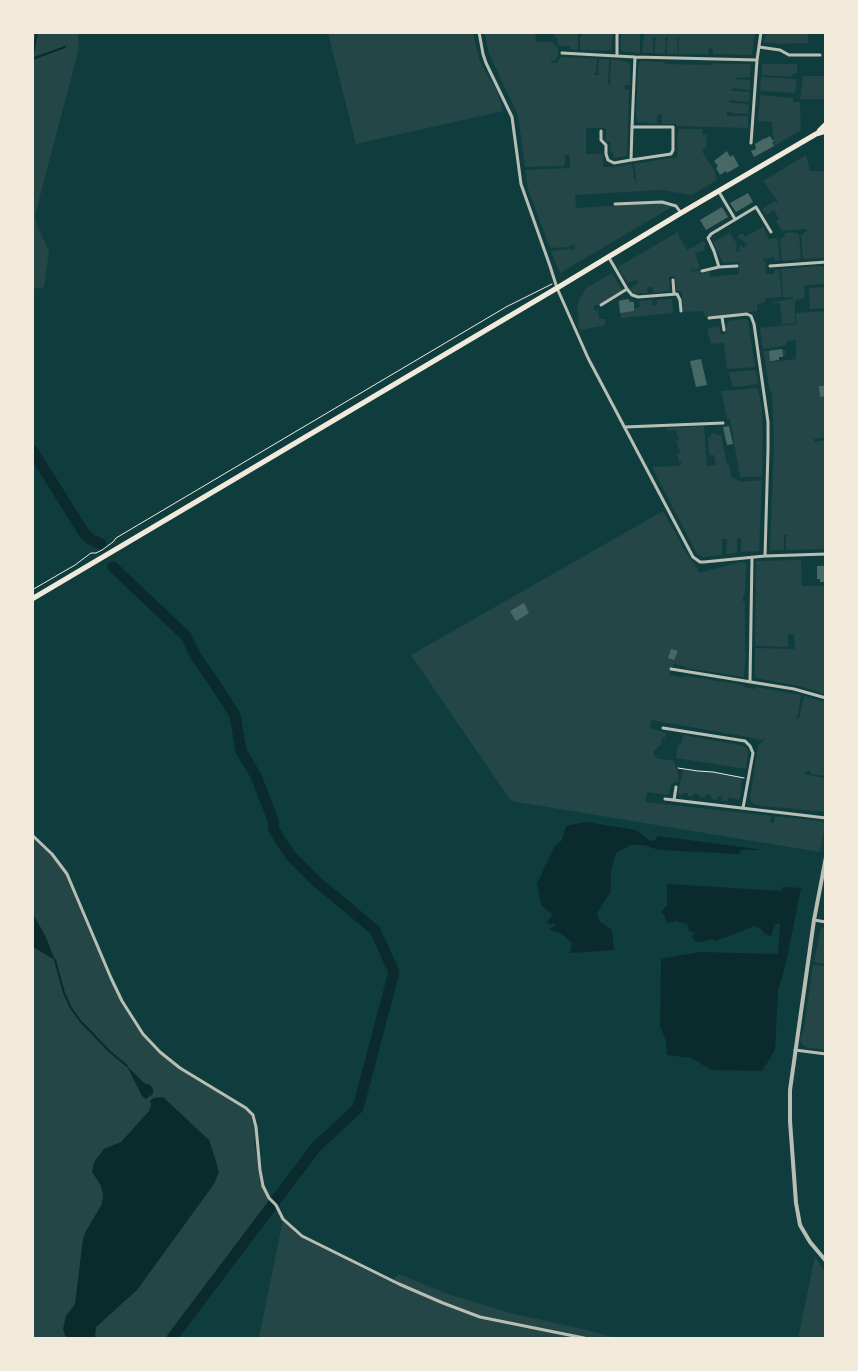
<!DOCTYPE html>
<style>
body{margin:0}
#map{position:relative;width:858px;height:1371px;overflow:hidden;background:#0f3d3e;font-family:"Space Grotesk",sans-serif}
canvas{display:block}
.frame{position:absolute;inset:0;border:34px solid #f1e9da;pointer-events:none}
</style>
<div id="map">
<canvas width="858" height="1371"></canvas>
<div class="frame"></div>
</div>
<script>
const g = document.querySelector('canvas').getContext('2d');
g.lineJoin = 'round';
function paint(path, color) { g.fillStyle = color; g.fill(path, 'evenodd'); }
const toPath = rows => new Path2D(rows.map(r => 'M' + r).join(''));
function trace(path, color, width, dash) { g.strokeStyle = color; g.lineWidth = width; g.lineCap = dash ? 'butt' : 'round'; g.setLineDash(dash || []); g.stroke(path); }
paint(toPath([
 [33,32,78,33,79,48,35,215,37,226,49,251,44,287,33,289],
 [328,33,473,33,480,62,496,89,503,111,356,144],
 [485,33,535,33,536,42,552,42,558,49,558,56,555,60,551,61,551,63,557,63,560,57,597,59,596,71,594,75,599,75,598,71,599,59,609,59,608,85,611,84,610,77,611,59,629,62,630,66,630,85,625,85,624,89,629,90,627,156,614,158,613,152,610,152,611,142,606,141,606,128,586,128,586,154,603,154,603,167,614,167,632,164,634,175,633,175,633,179,636,179,636,183,637,183,634,164,677,157,678,129,702,129,703,135,707,135,706,148,703,149,703,153,714,170,717,180,692,195,661,190,575,195,576,208,661,203,672,207,560,273,551,251,569,249,575,250,574,244,568,247,550,248,528,189,525,170,570,168,570,155,565,155,565,163,564,164,564,166,525,167,518,115,489,54],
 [555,33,578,33,578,50,570,49,570,46,559,46,557,41,557,38,554,37],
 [582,33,613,33,611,50,608,51,580,50,580,37],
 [621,33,640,33,640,53,624,52,621,50],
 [643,33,755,33,752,55,713,54,713,49,709,48,708,54,679,54,679,38,677,37,678,54,667,54,667,41,669,37,664,38,666,41,665,54,654,53,655,41,657,37,652,38,653,41,653,53,642,53,644,34],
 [766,33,808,33,808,43,779,44,774,43,764,42],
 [643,61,665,62,665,64,713,65,713,63,723,64,751,64,750,77,735,78,736,79,750,80,750,90,732,88,731,90,732,91,750,92,749,102,734,101,730,100,729,102,734,103,749,104,748,114,733,113,727,111,727,116,748,116,748,128,677,126,676,124,662,124,662,115,660,114,657,115,657,124,638,122,636,117,638,66,640,62],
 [762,64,797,64,797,73,796,73,790,77,762,75],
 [803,76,825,76,825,99,800,99],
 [761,77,797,79,795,93,760,91],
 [760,95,793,98,793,102,800,102,801,130,774,146,772,122,758,121],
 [806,155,810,171,825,171,825,258,803,259,801,234,804,234,804,232,807,232,807,229,782,231,776,221,779,219,774,210,766,215,762,209,775,201,776,203,778,202,763,181],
 [763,227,768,236,763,237,768,237,768,239,776,238,778,241,780,261,775,261,774,257,763,259,763,261,765,261,766,274,774,274,774,270,779,269,782,297,767,298,765,300,765,302,757,304,757,311,705,317,703,311,683,312,682,291,677,291,676,289,675,276,669,277,670,291,653,293,653,287,650,287,647,288,648,293,634,294,630,288,639,283,636,279,629,283,627,282,618,267,678,232,680,238,687,250,704,241,706,245,704,246,705,250,695,253,700,268,693,270,691,266,692,272,699,270,701,274,709,271,710,277,739,274,739,262,723,263,713,242,730,233,737,244,736,252,741,251,739,249,740,245,744,248,747,244,737,237,743,233,745,237],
 [792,232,799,234,801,259,782,261,780,240,781,238,785,237,784,233],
 [819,266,825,267,825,284,804,285,805,298,795,300,795,323,774,325,782,323,780,303,772,303,772,302,793,299,793,297,784,298,783,295,781,269],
 [612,273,622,290,598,305,594,305,594,310,598,311,599,319,605,319,605,324,603,326,580,330,577,321,579,321,577,305,585,289],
 [825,287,825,308,810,309,809,288],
 [626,298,634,301,634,308,640,307,639,301,652,300,652,306,657,305,657,300,672,299,673,313,621,318,620,305,618,305,618,301],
 [825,311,825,437,814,439,814,442,825,440,825,549,786,550,786,538,788,535,784,535,784,550,770,551,774,441,772,392,770,391,763,351,782,349,783,350,785,350,786,355,779,357,779,360,768,363,796,359,796,340,787,341,786,344,783,346,763,349,760,328,796,324,796,313],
 [743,319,747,319,748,321,755,367,728,369,727,367,724,343,711,344,707,329,719,326,721,334,726,333,725,325,727,324,728,321],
 [756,370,758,384,734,387,732,385,729,372],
 [758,388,762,409,763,435,762,477,740,477,730,419,727,418,721,391],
 [704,426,707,466,716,465,714,455,710,455,709,452,708,438,711,436,711,434,716,433,717,435,721,435,727,465,729,465,731,477,741,482,762,480,759,551,741,552,741,538,737,538,737,553,726,554,727,539,722,539,722,555,703,557,697,554,652,467,675,466,681,465,681,461,678,461,678,455,674,454,680,453,680,449,678,448,677,443,674,442,679,440,679,436,677,436,676,430,667,431,667,428],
 [663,511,685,551,696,566,699,573,741,562,746,563,745,593,744,596,743,596,743,602,745,602,745,652,746,653,744,677,686,668,684,666,674,664,669,675,682,677,686,676,742,685,744,687,755,689,756,687,801,695,798,715,797,715,797,719,799,719,804,696,825,702,825,776,811,774,811,771,808,771,803,774,806,775,825,778,825,812,755,805,751,802,750,798,758,746,765,739,762,739,759,741,759,739,651,720,650,728,666,733,665,738,662,738,660,747,657,746,657,750,654,750,653,755,655,755,655,758,674,761,678,774,678,781,671,784,669,794,667,795,647,792,645,802,771,816,770,823,774,823,775,816,821,821,825,824,820,852,511,801,411,655],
 [801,560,802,586,825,586,825,694,799,686,755,678,755,648,795,649,794,634,788,634,788,645,787,647,755,646,756,561],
 [683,735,744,746,748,749,748,752,746,769,676,758,678,745,681,745],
 [683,770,712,772,742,778,740,798,739,800,729,797,728,801,722,801,722,797,718,796,717,800,711,799,711,795,706,794,705,798,699,797,699,794,694,793,693,796,688,796,688,793,683,793,682,795,679,794,678,793],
 [32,835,52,854,67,874,122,1001,143,1034,160,1052,180,1068,246,1108,253,1115,256,1127,254,1143,263,1186,269,1202,171,1338,33,1338],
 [821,927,825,928,825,964,814,962],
 [813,965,825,966,825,1050,806,1047,802,1044,800,1040,804,1028],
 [283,1219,302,1236,391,1281,399,1274,445,1293,510,1313,587,1330,616,1338,259,1338],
 [815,1257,825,1272,825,1338,798,1338]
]), '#244646');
paint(toPath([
 [586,822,636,830,650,841,655,840,658,836,742,847,762,850,742,850,739,854,659,850,644,845,630,845,616,853,611,871,611,891,597,913,600,922,612,930,614,950,570,953,572,943,562,934,549,929,557,925,546,923,553,915,541,905,537,884,554,847,562,840,566,826],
 [667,884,781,891,783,887,801,888,786,963,778,991,775,1050,762,1071,712,1070,691,1058,667,1055,666,1041,660,1026,661,959,700,952,778,954,780,924,775,924,771,936,765,934,760,928,754,926,716,941,711,939,703,942,696,942,692,936,696,932,689,931,687,924,676,921,669,923,665,920,665,916,661,912,667,905],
 [33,914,45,935,55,960,33,947],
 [127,1066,144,1083,150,1085,153,1089,153,1094,146,1099,142,1096],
 [163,1097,209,1140,215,1158,219,1172,214,1184,137,1290,96,1327,95,1338,66,1338,63,1329,66,1316,75,1304,83,1239,86,1231,102,1204,103,1194,100,1184,92,1172,94,1162,104,1149,121,1142,149,1111,151,1106,150,1101,154,1098]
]), '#0a2a2b');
trace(toPath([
 [33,54,37,32],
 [32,59,65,47],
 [55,960,64,993,71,1008,81,1022,91,1032,109,1051,127,1066]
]), '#0a2a2b', 2);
trace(toPath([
 [32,450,84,533,90,539,101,544],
 [113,567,186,636,195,655,215,684,235,715,241,751,256,776,273,820,274,830,290,855,316,881,375,930,394,972,358,1108,316,1147,172,1338]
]), '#0a2a2b', 11);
paint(toPath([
 [770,136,774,142,772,142,774,146,754,157,751,151,756,149,755,144,765,138,765,139],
 [727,151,730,157,733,155,739,166,727,173,726,171,720,175,716,168,718,166,714,161],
 [748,193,753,202,736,212,730,203],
 [722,207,728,217,706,230,700,220],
 [629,299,629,302,634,302,634,311,620,313,619,301],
 [782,349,783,357,779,357,779,360,770,361,769,351],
 [701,359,707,385,696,387,690,361],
 [819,386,826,386,826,396,820,397],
 [729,426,733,444,727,445,723,427],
 [817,566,826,566,826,582,820,582,820,579,817,579],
 [524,603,529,613,516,621,510,611],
 [671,649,678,651,674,660,668,658]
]), '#486865');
trace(toPath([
 [32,590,75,565,91,553,96,553,102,550,113,542,116,538,506,307,552,284],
 [678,768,698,771,713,772,744,778]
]), '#f1e9da', 1);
trace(toPath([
 [479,32,483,54,486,63,512,117,521,184,550,266,557,288,588,358,693,557,700,562,704,562,765,556,826,554],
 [759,47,780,50,789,55,820,55],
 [562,53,635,57,757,60],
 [617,56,617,32],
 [632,127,673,127,673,150,671,154,631,160,632,127,635,57],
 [601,131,601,140,606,145,606,154,608,160,614,163,631,160],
 [751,143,757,60,761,32],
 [719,192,735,219],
 [615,204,662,202,676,206,681,213],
 [608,256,627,289,632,295,638,297,677,294,680,300,681,311],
 [737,266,719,267,714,251,708,238,711,234,756,207,771,232],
 [770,266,826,262],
 [702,271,719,267],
 [673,280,674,294],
 [601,305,627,289],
 [722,317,724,330],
 [709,318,747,314,751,316,754,324,768,422,768,450,765,556],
 [625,427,723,423],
 [671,669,794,689,826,698],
 [750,682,752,557],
 [663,728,745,741,750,746,753,753,743,808],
 [665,799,826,818],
 [674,800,676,787],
 [32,835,52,854,67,874,111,978,122,1001,143,1034,160,1052,180,1068,246,1108,253,1115,256,1127,260,1170,263,1186,269,1198,276,1205,283,1219,302,1236,399,1284,443,1303,480,1317,584,1338],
 [814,920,826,922],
 [795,1050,826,1054]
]), '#b8beb3', 3);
trace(toPath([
 [826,857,814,920,790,1090,790,1121,796,1203,800,1225,810,1242,826,1261]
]), '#b8beb3', 4);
trace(toPath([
 [819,131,826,124],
 [32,599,557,288,681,213,816,134,826,131]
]), '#f1e9da', 5);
</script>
